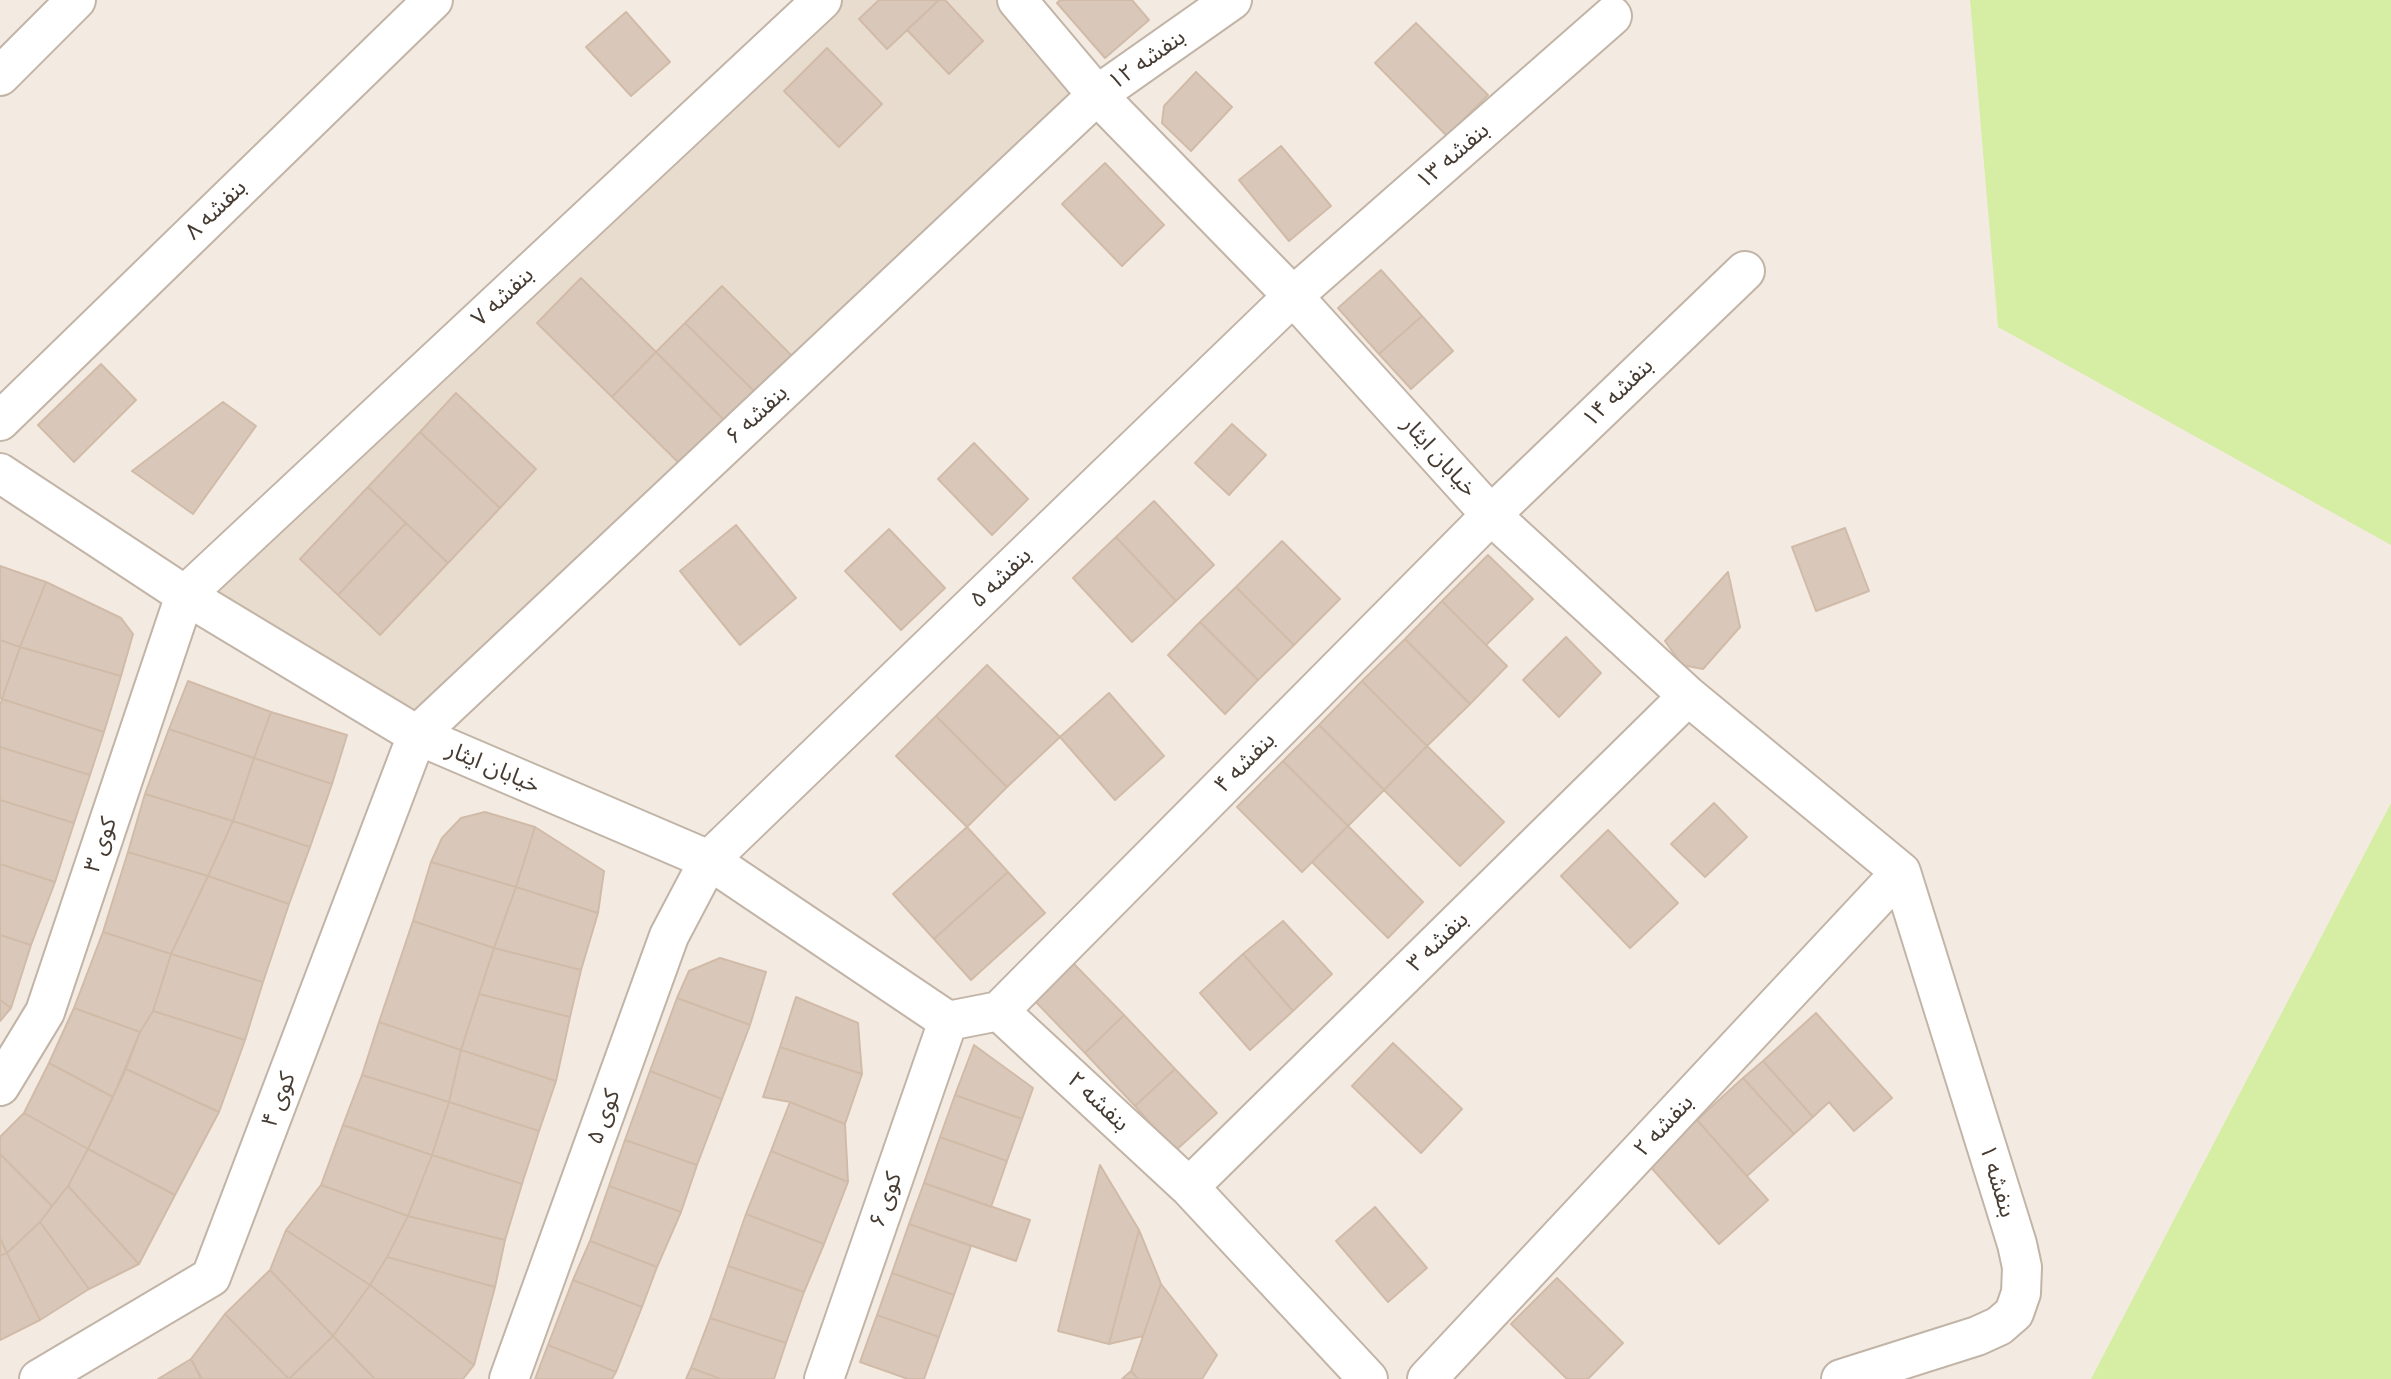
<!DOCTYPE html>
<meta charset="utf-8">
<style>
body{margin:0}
canvas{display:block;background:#f3ebe1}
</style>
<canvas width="2391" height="1379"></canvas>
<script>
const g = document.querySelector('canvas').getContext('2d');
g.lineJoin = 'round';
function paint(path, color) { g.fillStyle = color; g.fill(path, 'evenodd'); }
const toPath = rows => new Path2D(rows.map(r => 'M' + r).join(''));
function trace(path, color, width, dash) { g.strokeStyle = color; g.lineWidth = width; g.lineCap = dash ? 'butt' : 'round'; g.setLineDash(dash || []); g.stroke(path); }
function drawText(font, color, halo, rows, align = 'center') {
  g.font = font + ' Karla,"Noto Sans Arabic",sans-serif'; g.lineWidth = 5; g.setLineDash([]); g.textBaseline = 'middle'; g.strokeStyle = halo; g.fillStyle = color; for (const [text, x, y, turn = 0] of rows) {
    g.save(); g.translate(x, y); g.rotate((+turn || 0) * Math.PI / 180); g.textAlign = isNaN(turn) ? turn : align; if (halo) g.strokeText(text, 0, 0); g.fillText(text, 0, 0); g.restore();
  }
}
paint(toPath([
 [822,0,1017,0,1097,95,417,735,185,595]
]), '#e8dccf');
paint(toPath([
 [1970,0,2391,0,2391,545,1998,327],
 [2391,803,2391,1379,2091,1379]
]), '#d6eda4');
const building = toPath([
 [879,0,939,0,887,49,859,19,879,0],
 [939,0,945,0,983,41,949,74,907,30,939,0],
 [1060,0,1132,0,1149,20,1105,58,1057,3,1060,0],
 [626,12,670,62,631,96,586,47,626,12],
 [1416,23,1488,95,1447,136,1375,63,1416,23],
 [827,48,882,104,839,147,784,91,827,48],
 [1196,72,1232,107,1191,151,1162,123,1164,106,1196,72],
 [1281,146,1331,206,1289,241,1239,180,1281,146],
 [1105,163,1164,225,1122,266,1062,204,1105,163],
 [1381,270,1422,316,1379,354,1338,308,1381,270],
 [581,278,656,352,612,397,537,323,581,278],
 [722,286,796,360,759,396,685,323,722,286],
 [1422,316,1453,351,1411,389,1379,354,1422,316],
 [685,323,759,396,730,426,656,352,685,323],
 [656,352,730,426,686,470,612,397,656,352],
 [101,364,136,400,74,462,38,425,101,364],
 [456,393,536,469,500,508,420,432,456,393],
 [223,402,256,426,193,514,132,471,223,402],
 [1232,424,1266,455,1229,495,1195,463,1232,424],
 [420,432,500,508,448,563,368,487,420,432],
 [974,443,1028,499,992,535,938,479,974,443],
 [368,487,406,523,338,595,300,559,368,487],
 [1154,501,1214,565,1176,601,1116,537,1154,501],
 [406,523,448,563,380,635,338,595,406,523],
 [736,525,796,598,740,645,680,571,736,525],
 [1845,528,1869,591,1816,611,1792,547,1845,528],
 [889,529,945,588,901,630,845,571,889,529],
 [1116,537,1176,601,1132,642,1073,578,1116,537],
 [1282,541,1340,599,1294,645,1236,587,1282,541],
 [1488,555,1533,599,1486,645,1442,601,1488,555],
 [0,566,46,582,20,647,0,640,0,566],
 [1728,572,1740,627,1703,669,1682,665,1665,641,1728,572],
 [46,582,121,618,133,634,121,676,20,647,46,582],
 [1236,587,1294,645,1258,680,1200,622,1236,587],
 [1442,601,1507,666,1470,704,1405,639,1442,601],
 [1200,622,1258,680,1225,714,1168,655,1200,622],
 [1566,637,1601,673,1559,717,1523,680,1566,637],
 [1405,639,1470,704,1427,746,1362,681,1405,639],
 [0,640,20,647,2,699,0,698,0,640],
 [20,647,121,676,104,732,2,699,20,647],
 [987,665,1060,737,1007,787,936,716,987,665],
 [188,681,271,712,254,758,169,729,188,681],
 [1362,681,1427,746,1384,790,1319,725,1362,681],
 [1109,693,1164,756,1115,800,1060,737,1109,693],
 [2,699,104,732,90,775,0,747,0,706,2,699],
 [271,712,347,735,332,784,254,758,271,712],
 [936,716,1007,787,967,827,896,756,936,716],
 [1319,725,1384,790,1348,826,1283,761,1319,725],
 [169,729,254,758,233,821,145,794,169,729],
 [1427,746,1504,822,1460,866,1384,790,1427,746],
 [0,747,90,775,74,823,0,800,0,747],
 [254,758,332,784,310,847,233,821,254,758],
 [1283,761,1348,826,1302,872,1237,807,1283,761],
 [145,794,233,821,208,876,128,852,145,794],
 [0,800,74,823,55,882,0,864,0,800],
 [1714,803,1747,837,1705,877,1671,844,1714,803],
 [485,812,535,827,516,887,431,862,442,838,461,818,485,812],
 [233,821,310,847,289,904,208,876,233,821],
 [1348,826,1423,902,1388,938,1312,862,1348,826],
 [535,827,604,871,598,913,516,887,535,827],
 [967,827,1008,872,934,939,893,894,967,827],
 [1608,830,1678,903,1630,948,1561,876,1608,830],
 [128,852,208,876,171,954,103,932,128,852],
 [431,862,516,887,494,948,413,921,431,862],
 [0,864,55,882,31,945,0,935,0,864],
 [1008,872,1045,913,971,980,934,939,1008,872],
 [208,876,289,904,263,982,171,954,208,876],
 [516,887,598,913,581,970,494,948,516,887],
 [413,921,494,948,461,1050,379,1022,413,921],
 [1283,921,1332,974,1293,1011,1243,954,1283,921],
 [103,932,171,954,153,1011,140,1032,74,1008,103,932],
 [0,935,31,945,11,1008,0,1000,0,935],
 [494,948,581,970,570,1017,479,994,494,948],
 [171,954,263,982,245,1040,153,1011,171,954],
 [1243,954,1293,1011,1250,1050,1200,993,1243,954],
 [720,958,766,972,750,1025,677,998,689,971,720,958],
 [1072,962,1124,1015,1085,1053,1034,1000,1072,962],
 [479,994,570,1017,556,1081,461,1050,479,994],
 [796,997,858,1023,862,1074,780,1047,796,997],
 [677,998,750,1025,722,1099,650,1071,677,998],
 [0,1000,11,1008,0,1021,0,1000],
 [74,1008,140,1032,113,1097,49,1063,74,1008],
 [153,1011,245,1040,219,1112,126,1069,140,1032,153,1011],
 [1816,1013,1892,1098,1854,1131,1829,1102,1813,1117,1763,1061,1816,1013],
 [1124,1015,1175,1069,1135,1106,1085,1053,1124,1015],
 [379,1022,461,1050,449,1102,362,1075,379,1022],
 [1393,1043,1462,1109,1421,1153,1352,1086,1393,1043],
 [974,1045,1033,1088,1022,1119,955,1095,974,1045],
 [780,1047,862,1074,845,1124,790,1102,763,1097,780,1047],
 [461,1050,556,1081,539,1131,449,1102,461,1050],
 [1763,1061,1813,1117,1794,1134,1743,1078,1763,1061],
 [49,1063,113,1097,88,1149,24,1113,49,1063],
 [126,1069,219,1112,175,1195,88,1149,126,1069],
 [1175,1069,1217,1113,1175,1151,1135,1106,1175,1069],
 [650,1071,722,1099,697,1165,625,1140,650,1071],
 [362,1075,449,1102,432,1155,343,1125,362,1075],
 [1743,1078,1794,1134,1747,1176,1697,1120,1743,1078],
 [955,1095,1022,1119,1007,1161,940,1137,955,1095],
 [449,1102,539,1131,522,1184,432,1155,449,1102],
 [790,1102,845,1124,848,1182,771,1151,790,1102],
 [24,1113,88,1149,68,1186,52,1206,0,1154,0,1137,24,1113],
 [1697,1120,1768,1200,1719,1244,1648,1164,1697,1120],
 [343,1125,432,1155,408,1216,321,1185,343,1125],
 [940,1137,1007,1161,991,1207,924,1183,940,1137],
 [625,1140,697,1165,681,1212,609,1186,625,1140],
 [88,1149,175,1195,139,1264,68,1186,88,1149],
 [771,1151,848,1182,824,1244,746,1214,771,1151],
 [0,1154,52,1206,40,1222,7,1253,0,1238,0,1154],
 [432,1155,522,1184,505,1240,408,1216,432,1155],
 [1100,1165,1139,1230,1109,1344,1058,1331,1100,1165],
 [924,1183,1030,1220,1016,1261,909,1224,924,1183],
 [321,1185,408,1216,387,1257,370,1285,286,1230,321,1185],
 [68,1186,139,1264,89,1289,40,1222,68,1186],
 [609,1186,681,1212,657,1267,590,1241,609,1186],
 [1375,1207,1427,1268,1388,1302,1336,1241,1375,1207],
 [746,1214,824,1244,804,1292,728,1266,746,1214],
 [408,1216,505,1240,495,1287,387,1257,408,1216],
 [40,1222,89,1289,40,1320,7,1253,40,1222],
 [909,1224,971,1246,954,1295,892,1273,909,1224],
 [286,1230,370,1285,333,1336,270,1270,286,1230],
 [1139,1230,1161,1284,1143,1336,1109,1344,1139,1230],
 [0,1238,7,1253,0,1256,0,1238],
 [590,1241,657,1267,642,1307,573,1280,590,1241],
 [7,1253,40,1320,0,1340,0,1256,7,1253],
 [387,1257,495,1287,474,1365,370,1285,387,1257],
 [728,1266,804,1292,786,1343,710,1318,728,1266],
 [270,1270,333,1336,289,1379,225,1314,270,1270],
 [892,1273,954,1295,939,1337,877,1315,892,1273],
 [1557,1278,1623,1343,1588,1379,1567,1379,1511,1324,1557,1278],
 [573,1280,642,1307,616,1372,548,1345,573,1280],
 [1161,1284,1217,1355,1202,1379,1138,1379,1131,1371,1161,1284],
 [370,1285,474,1365,463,1379,375,1379,333,1336,370,1285],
 [225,1314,289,1379,202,1379,191,1359,225,1314],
 [877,1315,939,1337,924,1379,908,1379,860,1362,877,1315],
 [710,1318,786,1343,774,1379,721,1379,691,1368,710,1318],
 [333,1336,375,1379,289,1379,333,1336],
 [548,1345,616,1372,612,1379,535,1379,548,1345],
 [191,1359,201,1379,158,1379,191,1359],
 [691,1368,721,1379,686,1379,691,1368],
 [1131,1371,1138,1379,1122,1379,1131,1371]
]);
paint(building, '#d9c8b9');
trace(building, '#d1bba8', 2);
const minor = toPath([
 [1017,0,1097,95,1293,296,1491,515,1688,696,1901,872],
 [0,76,76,0],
 [0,421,433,0],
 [0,473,185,595,417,735,709,860,948,1021,999,1011],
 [999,1011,1491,515,1745,271],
 [999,1011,1189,1187,1368,1379],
 [0,1086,45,1012,185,595,822,0],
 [1189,1187,1688,696],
 [39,1379,211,1277,417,735,1097,95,1232,0],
 [509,1379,669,936,709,860,1293,296,1612,16],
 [824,1379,948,1021],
 [1427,1379,1901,872],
 [1841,1379,1977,1336,1999,1326,2014,1313,2021,1293,2022,1267,2017,1244,1901,872]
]);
trace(minor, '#c2b4a6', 42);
trace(minor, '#fff', 38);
drawText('23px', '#453b32', '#fff', [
 ["بنفشه ۱۲",1147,60,-35],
 ["بنفشه ۱۳",1453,156,-41],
 ["بنفشه ۸",216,210,-44],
 ["بنفشه ۷",503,297,-43],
 ["بنفشه ۱۴",1618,393,-44],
 ["بنفشه ۶",757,415,-43],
 ["خیابان ایثار",1439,457,48],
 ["بنفشه ۵",1001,578,-44],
 ["بنفشه ۴",1245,763,-45],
 ["خیابان ایثار",493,768,23],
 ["کوی ۳",101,845,-71],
 ["بنفشه ۳",1438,942,-44],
 ["کوی ۴",279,1100,-69],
 ["بنفشه ۲",1098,1102,43],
 ["کوی ۵",604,1117,-70],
 ["بنفشه ۲",1664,1126,-47],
 ["بنفشه ۱",1997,1181,73],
 ["کوی ۶",886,1200,-71]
]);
</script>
